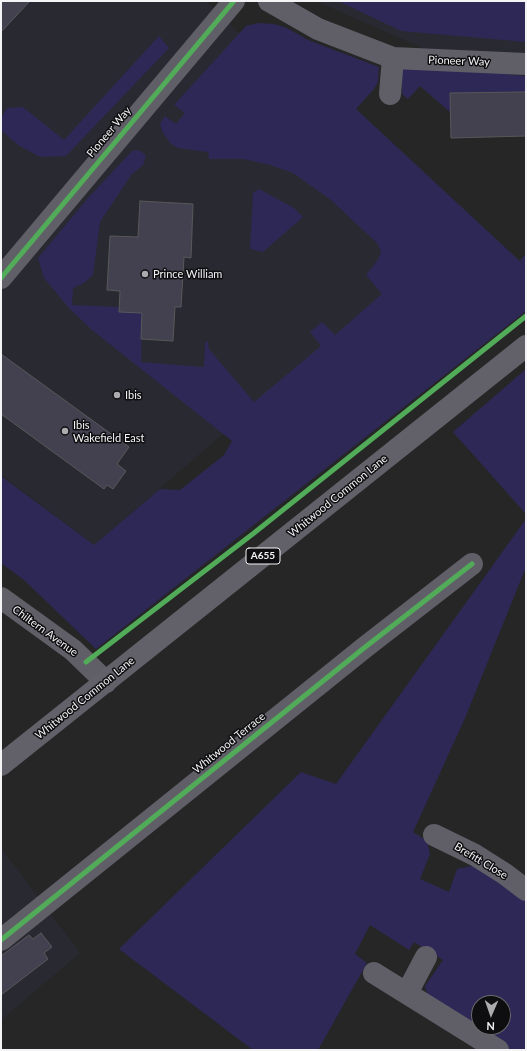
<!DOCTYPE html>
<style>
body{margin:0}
#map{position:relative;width:527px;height:1051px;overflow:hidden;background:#262627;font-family:Lato,sans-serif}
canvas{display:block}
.frame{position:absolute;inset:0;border:2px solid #f4f4f6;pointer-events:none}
.north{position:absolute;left:471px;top:995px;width:40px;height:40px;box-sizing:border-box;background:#0e0e10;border:1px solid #6a6a6c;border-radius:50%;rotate:182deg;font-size:11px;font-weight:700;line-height:16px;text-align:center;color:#f4f4f6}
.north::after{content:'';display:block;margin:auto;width:14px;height:18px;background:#acacae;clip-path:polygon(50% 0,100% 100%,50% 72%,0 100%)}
</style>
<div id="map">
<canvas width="527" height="1051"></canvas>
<div class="frame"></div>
<div class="north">N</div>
</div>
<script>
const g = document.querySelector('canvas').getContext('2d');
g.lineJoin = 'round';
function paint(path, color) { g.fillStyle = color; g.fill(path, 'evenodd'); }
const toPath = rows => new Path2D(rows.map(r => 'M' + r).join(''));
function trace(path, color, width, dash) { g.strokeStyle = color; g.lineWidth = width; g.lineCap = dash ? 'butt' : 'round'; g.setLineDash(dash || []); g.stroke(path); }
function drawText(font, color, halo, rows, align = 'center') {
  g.font = font + ' Lato,sans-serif'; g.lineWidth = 3; g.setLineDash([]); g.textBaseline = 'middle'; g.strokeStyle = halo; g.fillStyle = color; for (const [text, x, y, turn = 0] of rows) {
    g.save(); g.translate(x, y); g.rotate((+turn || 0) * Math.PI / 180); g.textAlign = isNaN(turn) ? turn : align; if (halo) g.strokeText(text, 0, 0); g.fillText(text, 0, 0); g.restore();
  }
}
paint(toPath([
 [1,1,206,1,450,239,94,545,1,475],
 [316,1,526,1,526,71,463,66],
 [1,848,80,953,1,1020]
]), '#292931');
paint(toPath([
 [338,1,526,1,526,42,401,31],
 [258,23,274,24,287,28,308,40,379,67,378,82,374,89,356,109,524,265,520,260,526,254,526,311,96,649,24,580,1,563,1,476,94,545,160,489,180,490,224,455,232,441,92,330,69,308,44,278,38,258,88,198,132,151,138,150,143,153,146,156,143,165,131,175,100,222,93,275,84,283,73,288,72,305,119,307,119,312,142,313,141,362,204,367,205,342,208,342,209,349,254,402,321,346,310,332,322,322,335,335,382,294,366,275,379,258,381,251,377,243,331,200,293,173,270,165,243,159,209,159,208,152,178,148,171,144,162,131,160,124,165,116,176,124,185,113,174,105,246,26],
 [159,36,169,48,66,156,40,157,18,145,2,131,2,117,7,108,23,107,64,140],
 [402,64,526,76,526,92,450,93,451,113,420,86,408,99,402,94],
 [259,189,294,208,303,217,263,252,250,249,253,193],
 [526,369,526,514,453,432],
 [526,519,526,567,465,718,413,832,427,841,430,854,420,879,449,892,457,869,481,864,526,897,526,1050,506,1050,430,1002,425,986,443,960,414,942,409,950,370,925,355,954,367,963,318,1050,253,1050,119,949,301,772,336,784],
 [479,1003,503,1003,503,1027,479,1027]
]), '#2e2856');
const building = toPath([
 [1,1,30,1,1,32,1,1],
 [526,92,526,136,451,138,450,93,526,92],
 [140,201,193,204,191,258,184,257,181,307,175,307,173,341,141,339,142,313,119,312,120,291,107,290,110,236,138,237,140,201],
 [1,354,129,447,117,464,126,471,113,489,107,485,104,489,1,414,1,354],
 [41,933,52,947,44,953,48,959,1,995,1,956,29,935,33,939,41,933]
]);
paint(building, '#43414f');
trace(building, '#58585a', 1);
trace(toPath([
 [269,1,318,29,393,58],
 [390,94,393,58,526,64],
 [1,278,234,1],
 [1,598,73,650,106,682],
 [434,835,475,855,505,874,526,890],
 [1,940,364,648,472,564],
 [374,973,498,1050],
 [407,993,426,957]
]), '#605f68', 22);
trace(toPath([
 [1,765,526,346]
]), '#626169', 22);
trace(toPath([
 [1,278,234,1],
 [86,662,254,533,526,316],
 [1,940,364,648,472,564]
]), '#51ab58', 5);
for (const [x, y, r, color] of [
 [145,274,4,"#acacae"],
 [117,395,4,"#acacae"],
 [65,431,4,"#acacae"]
]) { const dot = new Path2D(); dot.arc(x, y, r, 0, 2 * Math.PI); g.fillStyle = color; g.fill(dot); trace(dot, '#0e0e10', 1.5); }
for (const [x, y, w] of [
 [263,556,34]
]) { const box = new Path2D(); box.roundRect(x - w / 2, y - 8, w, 16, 3); g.fillStyle = '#0e0e10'; g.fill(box); trace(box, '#f4f4f6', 1); }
drawText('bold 10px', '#f4f4f6', null, [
 ["A655",263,556]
]);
drawText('11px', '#f4f4f6', '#0e0e10', [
 ["Pioneer Way",459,61,2],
 ["Pioneer Way",109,132,-50],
 ["Whitwood Common Lane",338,496,-39],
 ["Chiltern Avenue",45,631,36],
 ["Whitwood Common Lane",85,698,-39],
 ["Whitwood Terrace",229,743,-39],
 ["Brefitt Close",481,861,31]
]);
drawText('11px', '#f4f4f6', '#0e0e10', [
 ["Prince William",153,274],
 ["Ibis",125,395],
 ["Ibis",73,425],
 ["Wakefield East",73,438]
], 'left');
</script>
